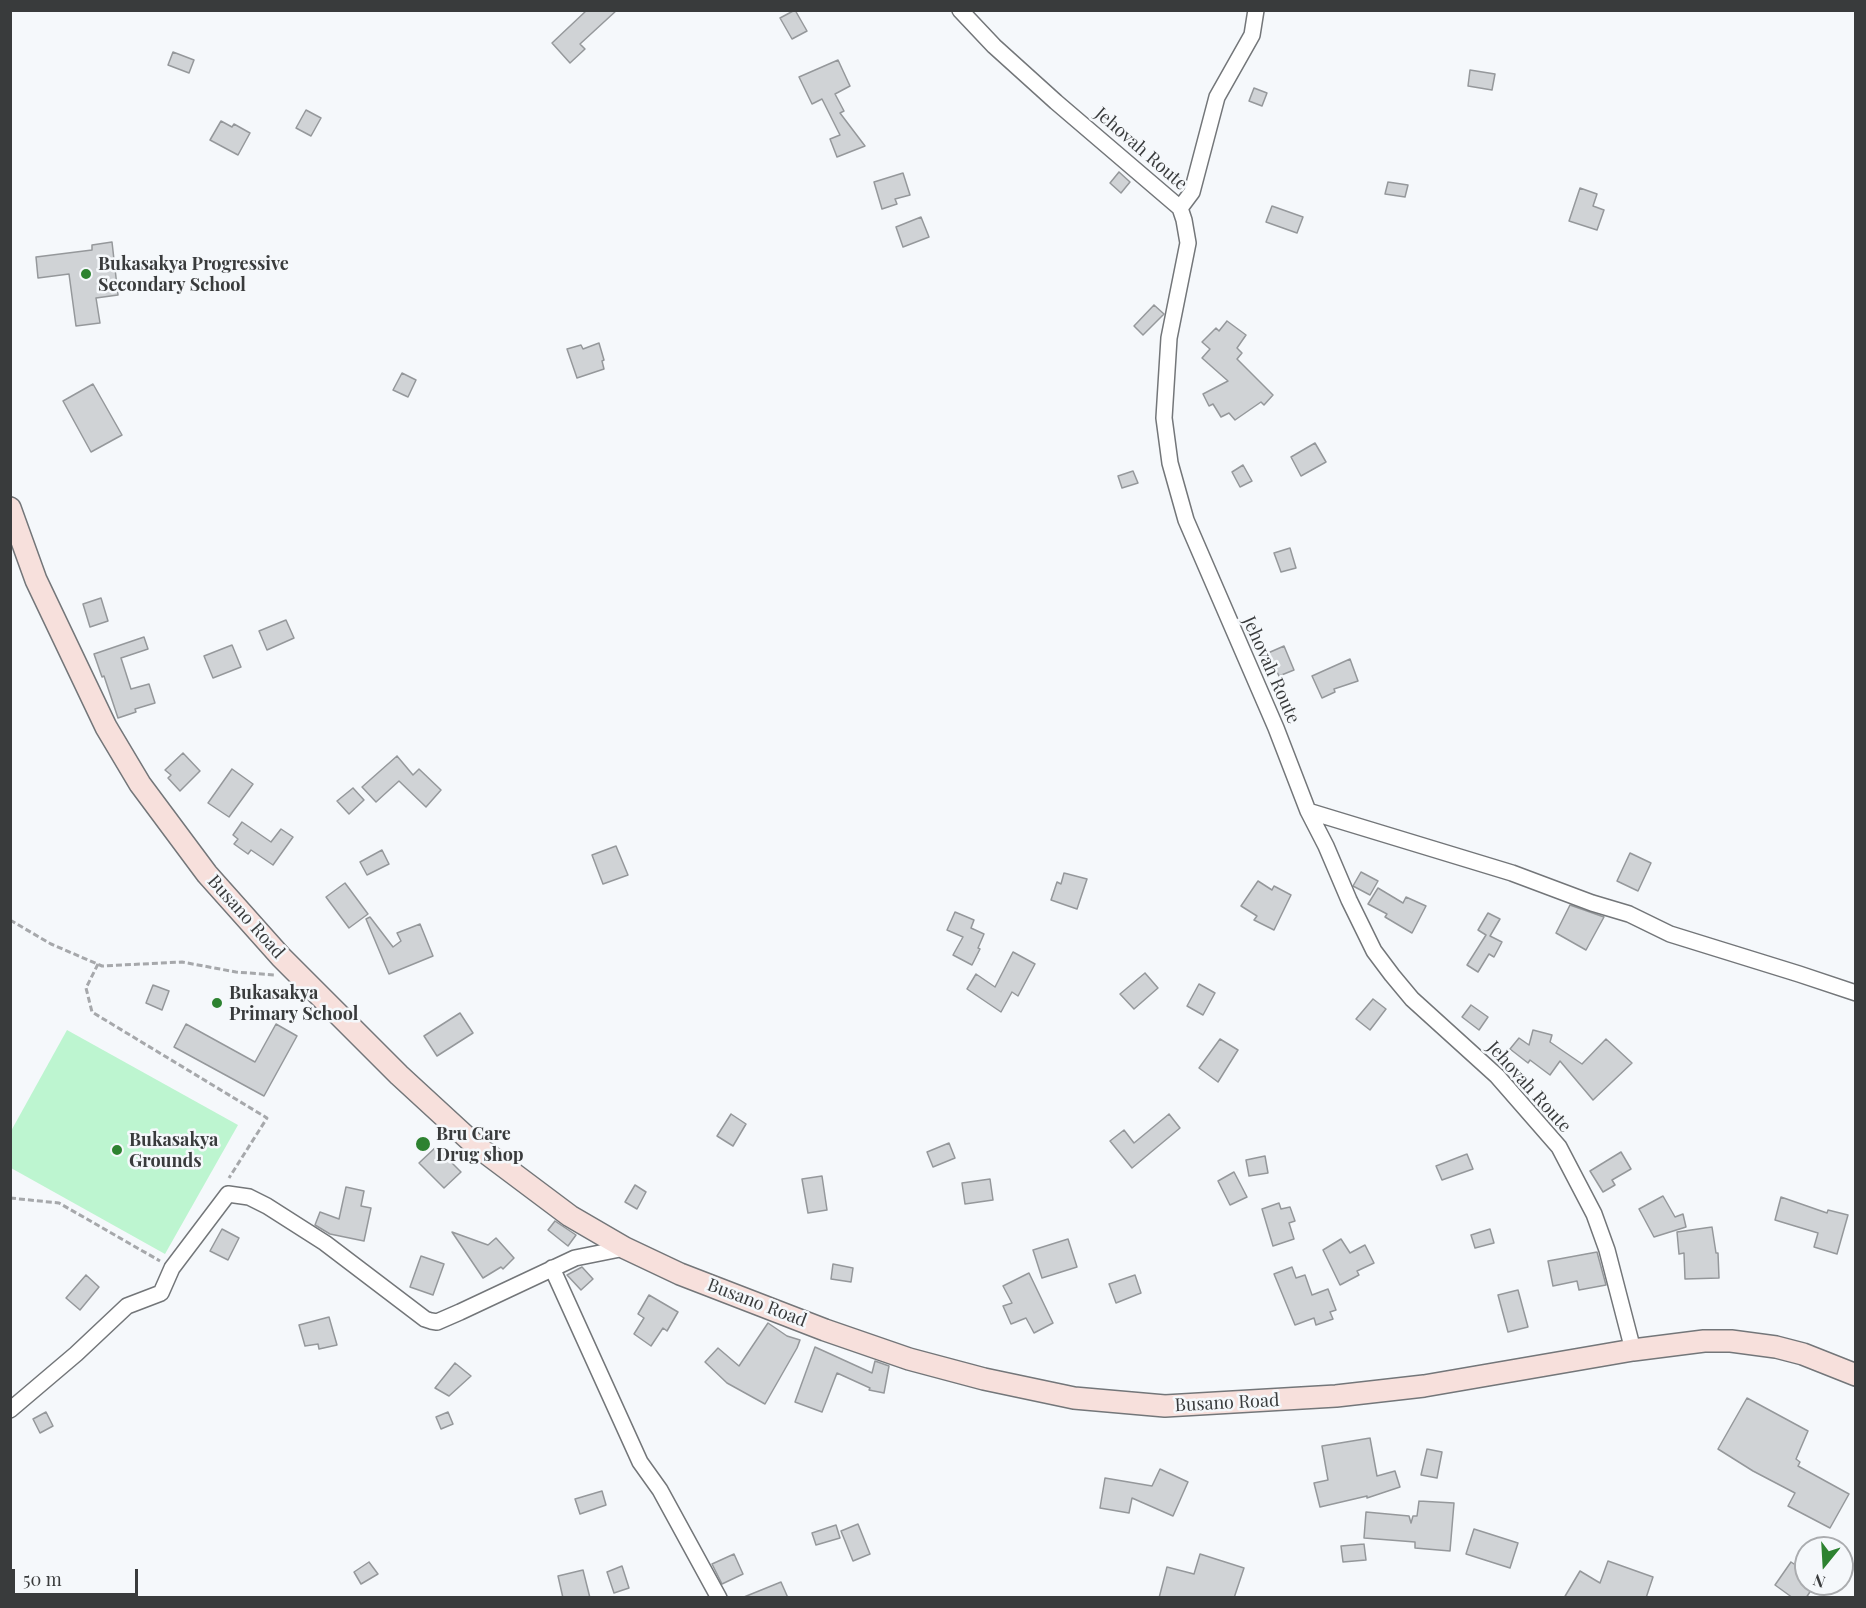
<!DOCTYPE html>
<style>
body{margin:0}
#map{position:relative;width:1866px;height:1608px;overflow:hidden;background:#f5f8fb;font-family:"Playfair Display",serif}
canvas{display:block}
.frame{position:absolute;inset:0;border:12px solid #393b3c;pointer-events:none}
.north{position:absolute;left:1794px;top:1536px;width:60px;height:60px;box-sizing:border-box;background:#f5f8fb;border:2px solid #aaacaf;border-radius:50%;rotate:198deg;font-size:16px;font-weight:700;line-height:24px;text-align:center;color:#393b3c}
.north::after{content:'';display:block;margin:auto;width:21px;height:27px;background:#2d8230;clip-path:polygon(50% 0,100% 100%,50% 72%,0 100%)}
.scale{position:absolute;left:12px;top:1569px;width:126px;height:27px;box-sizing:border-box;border:3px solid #393b3c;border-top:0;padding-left:8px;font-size:18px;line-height:21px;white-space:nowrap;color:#393b3c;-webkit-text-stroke:4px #f5f8fb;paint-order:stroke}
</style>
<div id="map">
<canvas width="1866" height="1608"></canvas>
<div class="frame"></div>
<div class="north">N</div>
<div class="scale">50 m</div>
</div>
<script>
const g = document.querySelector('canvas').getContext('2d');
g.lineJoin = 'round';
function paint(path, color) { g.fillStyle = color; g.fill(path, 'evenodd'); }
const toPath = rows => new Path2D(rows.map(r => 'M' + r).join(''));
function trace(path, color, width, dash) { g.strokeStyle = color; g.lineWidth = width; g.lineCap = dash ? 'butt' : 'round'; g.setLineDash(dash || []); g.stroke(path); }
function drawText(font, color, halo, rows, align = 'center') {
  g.font = font + ' "Playfair Display",serif'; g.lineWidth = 5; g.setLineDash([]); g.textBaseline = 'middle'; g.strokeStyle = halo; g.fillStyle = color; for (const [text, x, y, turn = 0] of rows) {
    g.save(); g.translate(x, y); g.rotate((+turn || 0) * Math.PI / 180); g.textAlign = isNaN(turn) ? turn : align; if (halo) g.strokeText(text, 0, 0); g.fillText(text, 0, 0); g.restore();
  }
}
paint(toPath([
 [67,1030,238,1125,165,1254,11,1168,11,1131]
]), '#bdf5d0');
const building = toPath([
 [587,10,617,10,580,44,585,49,570,63,552,43,587,10],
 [795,10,807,31,792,39,780,18,795,10],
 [173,52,194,60,189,73,168,65,173,52],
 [838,60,850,86,835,94,844,111,840,113,865,146,837,157,830,139,840,135,822,99,812,104,799,77,838,60],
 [1470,70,1495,74,1492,90,1468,86,1470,70],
 [1254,88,1267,93,1262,106,1249,101,1254,88],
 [306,110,321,118,311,136,296,128,306,110],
 [221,121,232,127,234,124,250,133,238,155,210,140,221,121],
 [1119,172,1130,182,1121,193,1110,183,1119,172],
 [903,173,910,195,895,199,897,204,882,209,874,182,903,173],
 [1388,182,1408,185,1405,197,1385,194,1388,182],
 [1580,188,1597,194,1593,206,1604,210,1597,230,1569,221,1580,188],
 [1272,206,1303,217,1297,233,1266,222,1272,206],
 [921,217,929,237,903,247,896,227,921,217],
 [112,242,118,295,96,298,100,323,76,326,69,274,38,278,36,257,92,250,92,245,112,242],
 [1154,305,1164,314,1143,335,1134,326,1154,305],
 [1227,321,1246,335,1237,348,1242,353,1237,359,1273,395,1264,405,1261,402,1235,420,1229,413,1221,417,1213,404,1209,406,1203,394,1228,381,1202,358,1210,349,1202,342,1216,328,1219,331,1227,321],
 [599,343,604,360,602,361,604,369,577,378,567,349,581,345,583,349,599,343],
 [402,373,416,380,408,397,393,390,402,373],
 [93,384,122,435,91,452,63,401,93,384],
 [1315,443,1326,462,1301,476,1291,457,1315,443],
 [1243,465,1252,481,1240,487,1232,472,1243,465],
 [1133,471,1138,483,1122,488,1118,476,1133,471],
 [1290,548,1296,568,1281,572,1274,553,1290,548],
 [101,598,108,621,90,627,83,604,101,598],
 [286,620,294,638,267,650,259,631,286,620],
 [144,637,148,649,121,658,131,689,149,684,155,703,135,709,136,712,118,718,104,676,102,677,94,654,144,637],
 [232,645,241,667,213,678,204,656,232,645],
 [1284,646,1294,670,1279,676,1268,653,1284,646],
 [1350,659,1358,681,1334,689,1335,692,1322,698,1312,676,1350,659],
 [183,753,200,771,180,791,168,778,171,775,165,770,183,753],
 [397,756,413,775,419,769,441,790,426,807,399,781,376,802,362,787,397,756],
 [232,769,253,784,229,817,208,803,232,769],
 [353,788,364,800,349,814,337,801,353,788],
 [242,822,271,842,281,829,293,837,273,865,251,850,248,854,234,844,238,839,233,835,242,822],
 [616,846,628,875,603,884,592,855,616,846],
 [382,850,389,864,367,875,360,862,382,850],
 [1630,853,1651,863,1638,891,1617,881,1630,853],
 [1361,872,1378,881,1370,895,1353,886,1361,872],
 [1064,873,1087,879,1077,909,1051,900,1057,882,1061,884,1064,873],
 [1258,881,1272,890,1274,886,1291,895,1274,930,1254,920,1257,916,1241,906,1258,881],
 [345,883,368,914,349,928,326,897,345,883],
 [1378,888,1403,903,1406,897,1426,906,1412,933,1385,917,1387,914,1368,904,1378,888],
 [1570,905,1604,917,1586,950,1556,933,1570,905],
 [955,912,974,920,971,928,984,934,978,948,980,949,972,965,953,955,963,937,947,930,955,912],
 [1488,913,1500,919,1490,936,1502,942,1494,957,1489,954,1478,972,1467,965,1486,935,1478,930,1488,913],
 [370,917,393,947,401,941,397,933,420,924,433,956,389,974,366,919,370,917],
 [1013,952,1035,964,1018,996,1012,992,1001,1012,967,989,976,974,995,987,1013,952],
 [1145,973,1158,988,1134,1009,1120,994,1145,973],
 [1199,984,1215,993,1203,1015,1187,1006,1199,984],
 [153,985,169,991,162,1010,146,1003,153,985],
 [1373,999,1386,1009,1370,1030,1356,1019,1373,999],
 [1471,1005,1488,1017,1479,1030,1462,1017,1471,1005],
 [460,1013,473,1033,437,1056,424,1036,460,1013],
 [186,1024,255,1062,276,1024,297,1036,264,1096,174,1047,186,1024],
 [1533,1030,1552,1035,1550,1042,1582,1064,1606,1039,1632,1063,1593,1100,1560,1061,1550,1075,1530,1060,1528,1063,1510,1049,1519,1038,1529,1045,1533,1030],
 [1220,1039,1238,1050,1218,1082,1199,1068,1220,1039],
 [731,1114,746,1124,733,1146,717,1136,731,1114],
 [1169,1114,1180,1128,1132,1168,1110,1141,1124,1130,1134,1143,1169,1114],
 [949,1143,955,1158,933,1167,927,1152,949,1143],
 [436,1147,461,1172,444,1188,419,1163,436,1147],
 [1621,1152,1631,1169,1612,1180,1615,1185,1603,1192,1590,1171,1621,1152],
 [1467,1154,1473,1169,1442,1180,1436,1166,1467,1154],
 [1265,1156,1268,1173,1249,1176,1246,1160,1265,1156],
 [1234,1172,1247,1197,1230,1205,1218,1181,1234,1172],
 [822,1176,827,1210,808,1213,802,1179,822,1176],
 [990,1179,993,1200,965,1204,962,1183,990,1179],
 [635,1185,646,1192,637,1209,625,1202,635,1185],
 [346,1187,364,1191,361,1206,371,1208,364,1241,330,1234,315,1225,320,1212,339,1219,346,1187],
 [1663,1196,1675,1217,1683,1214,1686,1227,1654,1237,1639,1209,1663,1196],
 [1781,1197,1827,1213,1828,1210,1848,1215,1837,1254,1814,1247,1818,1233,1775,1220,1781,1197],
 [1279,1203,1281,1209,1290,1207,1295,1221,1289,1223,1294,1239,1273,1246,1262,1209,1279,1203],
 [555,1221,576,1235,568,1246,548,1230,555,1221],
 [1712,1227,1716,1253,1718,1253,1719,1278,1685,1279,1684,1253,1679,1254,1677,1232,1712,1227],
 [222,1229,239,1238,228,1260,210,1251,222,1229],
 [1490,1229,1494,1243,1475,1248,1471,1235,1490,1229],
 [452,1232,488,1245,496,1238,514,1258,503,1269,501,1267,483,1278,452,1232],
 [1068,1239,1077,1267,1042,1278,1033,1250,1068,1239],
 [1341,1239,1350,1253,1365,1245,1374,1263,1357,1271,1359,1275,1340,1285,1323,1250,1341,1239],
 [1597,1252,1606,1285,1579,1290,1577,1281,1553,1286,1548,1261,1597,1252],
 [421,1256,444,1264,433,1295,410,1287,421,1256],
 [833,1264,853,1268,851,1282,831,1279,833,1264],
 [582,1267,593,1279,581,1290,567,1275,582,1267],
 [1292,1267,1296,1278,1305,1275,1312,1295,1328,1289,1336,1310,1330,1312,1333,1319,1316,1325,1314,1318,1295,1325,1274,1274,1292,1267],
 [1029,1273,1053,1323,1034,1333,1026,1318,1011,1324,1003,1306,1012,1303,1003,1286,1029,1273],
 [86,1275,99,1287,80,1310,66,1298,86,1275],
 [1135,1275,1141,1293,1116,1303,1109,1284,1135,1275],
 [1518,1290,1528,1327,1508,1332,1498,1295,1518,1290],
 [649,1295,678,1312,667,1331,663,1328,651,1346,634,1334,644,1318,638,1314,649,1295],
 [329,1317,337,1345,319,1349,318,1344,305,1346,299,1325,329,1317],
 [768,1323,787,1336,800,1340,797,1348,765,1404,727,1383,705,1362,718,1348,739,1366,768,1323],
 [815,1347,872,1373,875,1361,889,1366,884,1393,869,1390,870,1388,837,1373,822,1412,795,1402,815,1347],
 [455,1363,471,1376,449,1396,435,1388,455,1363],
 [1747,1398,1808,1431,1796,1459,1800,1462,1798,1466,1849,1494,1830,1528,1788,1506,1795,1493,1753,1471,1718,1449,1747,1398],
 [46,1412,53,1426,40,1433,33,1419,46,1412],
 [448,1412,453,1424,441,1429,436,1417,448,1412],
 [1370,1438,1377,1476,1395,1471,1400,1487,1367,1498,1367,1496,1320,1507,1314,1483,1328,1480,1322,1446,1370,1438],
 [1427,1449,1442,1452,1437,1478,1421,1475,1427,1449],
 [1160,1469,1188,1482,1173,1516,1132,1498,1129,1513,1100,1508,1105,1478,1152,1486,1160,1469],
 [602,1491,606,1505,580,1514,575,1499,602,1491],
 [1419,1501,1454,1503,1450,1551,1415,1548,1415,1542,1364,1538,1366,1512,1409,1516,1411,1523,1413,1516,1417,1516,1419,1501],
 [858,1524,870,1554,853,1561,841,1531,858,1524],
 [836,1525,840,1538,816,1545,812,1533,836,1525],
 [1474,1529,1518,1543,1510,1568,1466,1554,1474,1529],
 [1364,1544,1366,1560,1343,1562,1341,1546,1364,1544],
 [734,1554,743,1574,722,1584,712,1564,734,1554],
 [1200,1554,1244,1568,1234,1598,1159,1598,1167,1567,1194,1574,1200,1554],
 [1608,1561,1653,1577,1646,1598,1564,1598,1580,1571,1600,1583,1608,1561],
 [369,1562,378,1574,361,1584,354,1572,369,1562],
 [1791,1562,1806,1572,1806,1584,1815,1584,1806,1598,1793,1598,1775,1585,1791,1562],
 [622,1566,629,1588,614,1593,607,1572,622,1566],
 [583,1570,590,1598,563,1598,558,1576,583,1570],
 [781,1582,788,1598,744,1598,744,1597,781,1582]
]);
paint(building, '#d0d3d6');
trace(building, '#95989b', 1.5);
const street = toPath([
 [960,10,994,46,1056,102,1180,208,1184,220,1188,243,1169,338,1164,418,1170,463,1186,520,1276,728,1308,811,1326,846,1349,900,1374,951,1392,975,1412,999,1497,1076,1559,1147,1594,1214,1607,1250,1633,1350],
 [1180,208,1192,192,1217,97,1252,35,1256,10],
 [1308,811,1512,873,1592,903,1629,914,1670,934,1799,974,1856,993],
 [552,1268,640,1462,660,1490,719,1598],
 [10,1410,76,1354,127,1306,161,1293,172,1268,228,1194,249,1197,267,1206,325,1243,425,1319,431,1321,437,1322,460,1312,575,1258,625,1248]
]);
const secondary = toPath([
 [10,508,36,580,106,727,140,784,207,874,281,957,399,1075,474,1144,570,1216,625,1248,680,1274,825,1330,909,1359,984,1379,1074,1398,1165,1406,1336,1396,1424,1386,1633,1350,1704,1341,1731,1341,1776,1347,1803,1354,1856,1375]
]);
trace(street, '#737679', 18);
trace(secondary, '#737679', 24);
trace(toPath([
 [10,920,51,944,102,966,182,962,236,972,274,975],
 [98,964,86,988,92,1012,267,1118,229,1178],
 [10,1198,59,1203,160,1261]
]), '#a6a8ab', 3, [6, 3]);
trace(street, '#fff', 15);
trace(secondary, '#f7e0dc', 21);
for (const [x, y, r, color] of [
 [86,274,6,"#2d8230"],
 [217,1003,6,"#2d8230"],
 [423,1144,8,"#2d8230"],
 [117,1150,6,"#2d8230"]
]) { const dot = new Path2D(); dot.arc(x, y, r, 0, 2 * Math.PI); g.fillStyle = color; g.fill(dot); trace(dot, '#f5f8fb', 2); }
drawText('18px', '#393b3c', '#f5f8fb', [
 ["Jehovah Route",1141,149,41],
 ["Jehovah Route",1271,670,66],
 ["Busano Road",246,917,48],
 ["Jehovah Route",1529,1087,48],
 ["Busano Road",757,1303,21],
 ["Busano Road",1227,1403,-3]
]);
drawText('bold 18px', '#393b3c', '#f5f8fb', [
 ["Bukasakya Progressive",98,264],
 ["Secondary School",98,285],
 ["Bukasakya",229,993],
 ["Primary School",229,1014],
 ["Bru Care",436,1134],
 ["Drug shop",436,1155],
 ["Bukasakya",129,1140],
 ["Grounds",129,1161]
], 'left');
</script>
